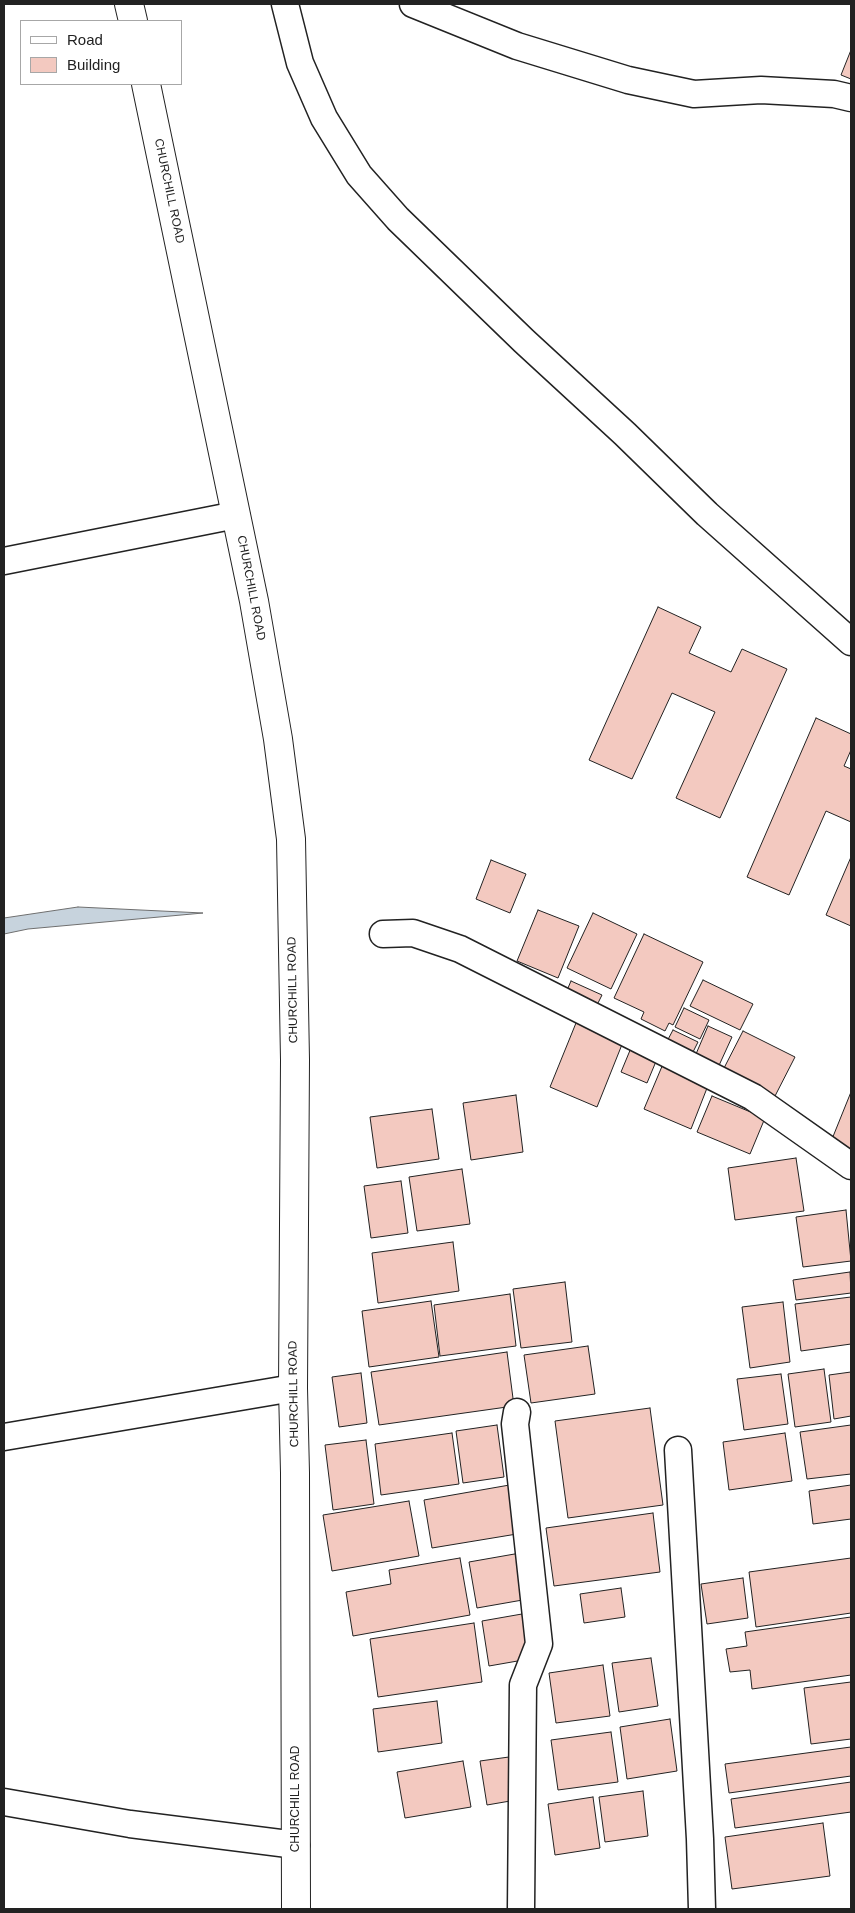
<!DOCTYPE html>
<style>
body{margin:0}
#map{position:relative;width:855px;height:1913px;overflow:hidden;background:#fff;font-family:Helvetica,sans-serif}
canvas{display:block}
.frame{position:absolute;inset:0;border:5px solid #222;pointer-events:none}
.legend{position:absolute;left:20px;top:20px;width:162px;height:65px;box-sizing:border-box;background:#fff;border:1px solid #a7a7a7;margin:0;padding:6px 9px;list-style:none;font-size:15px;color:#222}
.legend li{display:flex;align-items:center;gap:10px;height:25px}
.legend b{width:25px;border:1px solid #a7a7a7}
</style>
<div id="map">
<canvas width="855" height="1913"></canvas>
<div class="frame"></div>
<ul class="legend">
<li><b style="height:6px;background:#fff"></b>Road</li>
<li><b style="height:14px;background:#f3c9c0"></b>Building</li>
</ul>
</div>
<script>
const g = document.querySelector('canvas').getContext('2d');
g.lineJoin = 'round';
function paint(path, color) { g.fillStyle = color; g.fill(path, 'evenodd'); }
const toPath = rows => new Path2D(rows.map(r => 'M' + r).join(''));
function trace(path, color, width, dash) { g.strokeStyle = color; g.lineWidth = width; g.lineCap = dash ? 'butt' : 'round'; g.setLineDash(dash || []); g.stroke(path); }
function drawText(font, color, halo, rows, align = 'center') {
  g.font = font + ' Helvetica,sans-serif'; g.lineWidth = 4; g.setLineDash([]); g.textBaseline = 'middle'; g.strokeStyle = halo; g.fillStyle = color; for (const [text, x, y, turn = 0] of rows) {
    g.save(); g.translate(x, y); g.rotate((+turn || 0) * Math.PI / 180); g.textAlign = isNaN(turn) ? turn : align; if (halo) g.strokeText(text, 0, 0); g.fillText(text, 0, 0); g.restore();
  }
}
const water = toPath([
 [78,907,203,913,28,929,4,934,4,918,78,907]
]);
paint(water, '#c7d3dd');
trace(water, '#6f6f6f', 1);
const building = toPath([
 [851,50,851,79,841,75,851,50],
 [658,607,701,627,689,653,731,672,742,649,787,669,720,818,676,798,715,712,672,693,632,779,589,760,658,607],
 [816,718,851,734,851,750,844,766,851,769,851,822,826,811,789,895,747,877,816,718],
 [851,857,851,926,826,915,851,857],
 [491,860,526,874,510,913,476,899,491,860],
 [538,910,579,926,558,978,517,961,538,910],
 [593,913,637,934,611,989,567,968,593,913],
 [644,934,703,962,673,1025,669,1023,665,1031,641,1019,644,1012,614,998,644,934],
 [703,980,753,1004,740,1030,690,1006,703,980],
 [571,981,602,995,595,1009,565,995,571,981],
 [684,1008,709,1020,700,1039,675,1027,684,1008],
 [576,1023,623,1042,597,1107,550,1087,576,1023],
 [708,1026,732,1037,716,1072,693,1061,708,1026],
 [673,1030,698,1042,689,1060,664,1047,673,1030],
 [743,1031,795,1057,774,1098,722,1072,743,1031],
 [631,1048,657,1059,647,1083,621,1072,631,1048],
 [663,1064,709,1083,691,1129,644,1109,663,1064],
 [851,1092,851,1153,830,1144,851,1092],
 [516,1095,523,1152,471,1160,463,1103,516,1095],
 [712,1096,765,1118,750,1154,697,1132,712,1096],
 [432,1109,439,1159,377,1168,370,1117,432,1109],
 [796,1158,804,1211,735,1220,728,1168,796,1158],
 [462,1169,470,1224,417,1231,409,1177,462,1169],
 [401,1181,408,1233,371,1238,364,1186,401,1181],
 [846,1210,851,1261,803,1267,796,1217,846,1210],
 [453,1242,459,1291,378,1303,372,1253,453,1242],
 [850,1272,851,1293,796,1300,793,1280,850,1272],
 [565,1282,572,1342,521,1348,513,1289,565,1282],
 [510,1294,516,1346,440,1356,434,1305,510,1294],
 [851,1297,851,1344,801,1351,795,1304,851,1297],
 [431,1301,439,1357,369,1367,362,1311,431,1301],
 [783,1302,790,1362,750,1368,742,1307,783,1302],
 [588,1346,595,1394,531,1403,524,1355,588,1346],
 [507,1352,514,1406,379,1425,371,1372,507,1352],
 [824,1369,831,1422,795,1427,788,1374,824,1369],
 [851,1372,851,1416,834,1419,829,1375,851,1372],
 [361,1373,367,1423,339,1427,332,1377,361,1373],
 [781,1374,788,1424,744,1430,737,1379,781,1374],
 [650,1408,663,1505,568,1518,555,1421,650,1408],
 [497,1425,504,1477,463,1483,456,1431,497,1425],
 [851,1425,851,1474,807,1479,800,1432,851,1425],
 [452,1433,459,1484,381,1495,375,1444,452,1433],
 [785,1433,792,1481,729,1490,723,1442,785,1433],
 [366,1440,374,1504,333,1510,325,1445,366,1440],
 [521,1483,529,1532,432,1548,424,1500,521,1483],
 [851,1485,851,1519,813,1524,809,1491,851,1485],
 [409,1501,419,1556,332,1571,323,1515,409,1501],
 [653,1513,660,1572,554,1586,546,1528,653,1513],
 [526,1552,534,1598,477,1608,469,1562,526,1552],
 [460,1558,470,1615,353,1636,346,1592,391,1584,389,1570,460,1558],
 [851,1558,851,1613,756,1627,749,1572,851,1558],
 [743,1578,748,1618,707,1624,701,1584,743,1578],
 [621,1588,625,1617,584,1623,580,1594,621,1588],
 [522,1614,529,1659,489,1666,482,1621,522,1614],
 [851,1617,851,1675,752,1689,750,1670,730,1672,726,1649,747,1646,745,1632,851,1617],
 [474,1623,482,1682,378,1697,370,1639,474,1623],
 [651,1658,658,1706,619,1712,612,1663,651,1658],
 [603,1665,610,1716,556,1723,549,1673,603,1665],
 [851,1682,851,1739,811,1744,804,1688,851,1682],
 [437,1701,442,1743,378,1752,373,1709,437,1701],
 [670,1719,677,1771,627,1779,620,1727,670,1719],
 [611,1732,618,1782,558,1790,551,1740,611,1732],
 [851,1747,851,1776,729,1793,725,1764,851,1747],
 [509,1757,516,1800,487,1805,480,1761,509,1757],
 [463,1761,471,1807,405,1818,397,1772,463,1761],
 [851,1782,851,1812,735,1828,731,1799,851,1782],
 [643,1791,648,1836,605,1842,599,1797,643,1791],
 [593,1797,600,1848,555,1855,548,1804,593,1797],
 [823,1823,830,1876,732,1889,725,1837,823,1823]
]);
paint(building, '#f3c9c0');
trace(building, '#222', 1);
const minor = toPath([
 [285,4,300,63,324,118,359,175,398,219,524,341,625,434,707,514,851,642],
 [413,4,517,46,628,80,694,94,761,90,834,94,851,98],
 [4,561,236,515],
 [383,934,413,933,460,949,753,1097,851,1166],
 [517,1412,515,1424,539,1644,523,1685,521,1909],
 [4,1437,293,1388],
 [678,1450,700,1839,702,1909],
 [4,1802,130,1824,296,1845]
]);
const tertiary = toPath([
 [129,4,133,21],
 [146,84,254,601,278,739,291,839,295,1060,293,1388,295,1473,296,1909]
]);
trace(minor, '#222', 29);
trace(tertiary, '#222', 30);
trace(minor, '#fff', 26);
trace(tertiary, '#fff', 28);
drawText('12px', '#222', '#fff', [
 ["CHURCHILL ROAD",169,191,78],
 ["CHURCHILL ROAD",251,588,79],
 ["CHURCHILL ROAD",293,990,-91],
 ["CHURCHILL ROAD",294,1394,-91],
 ["CHURCHILL ROAD",296,1799,-90]
]);
</script>
